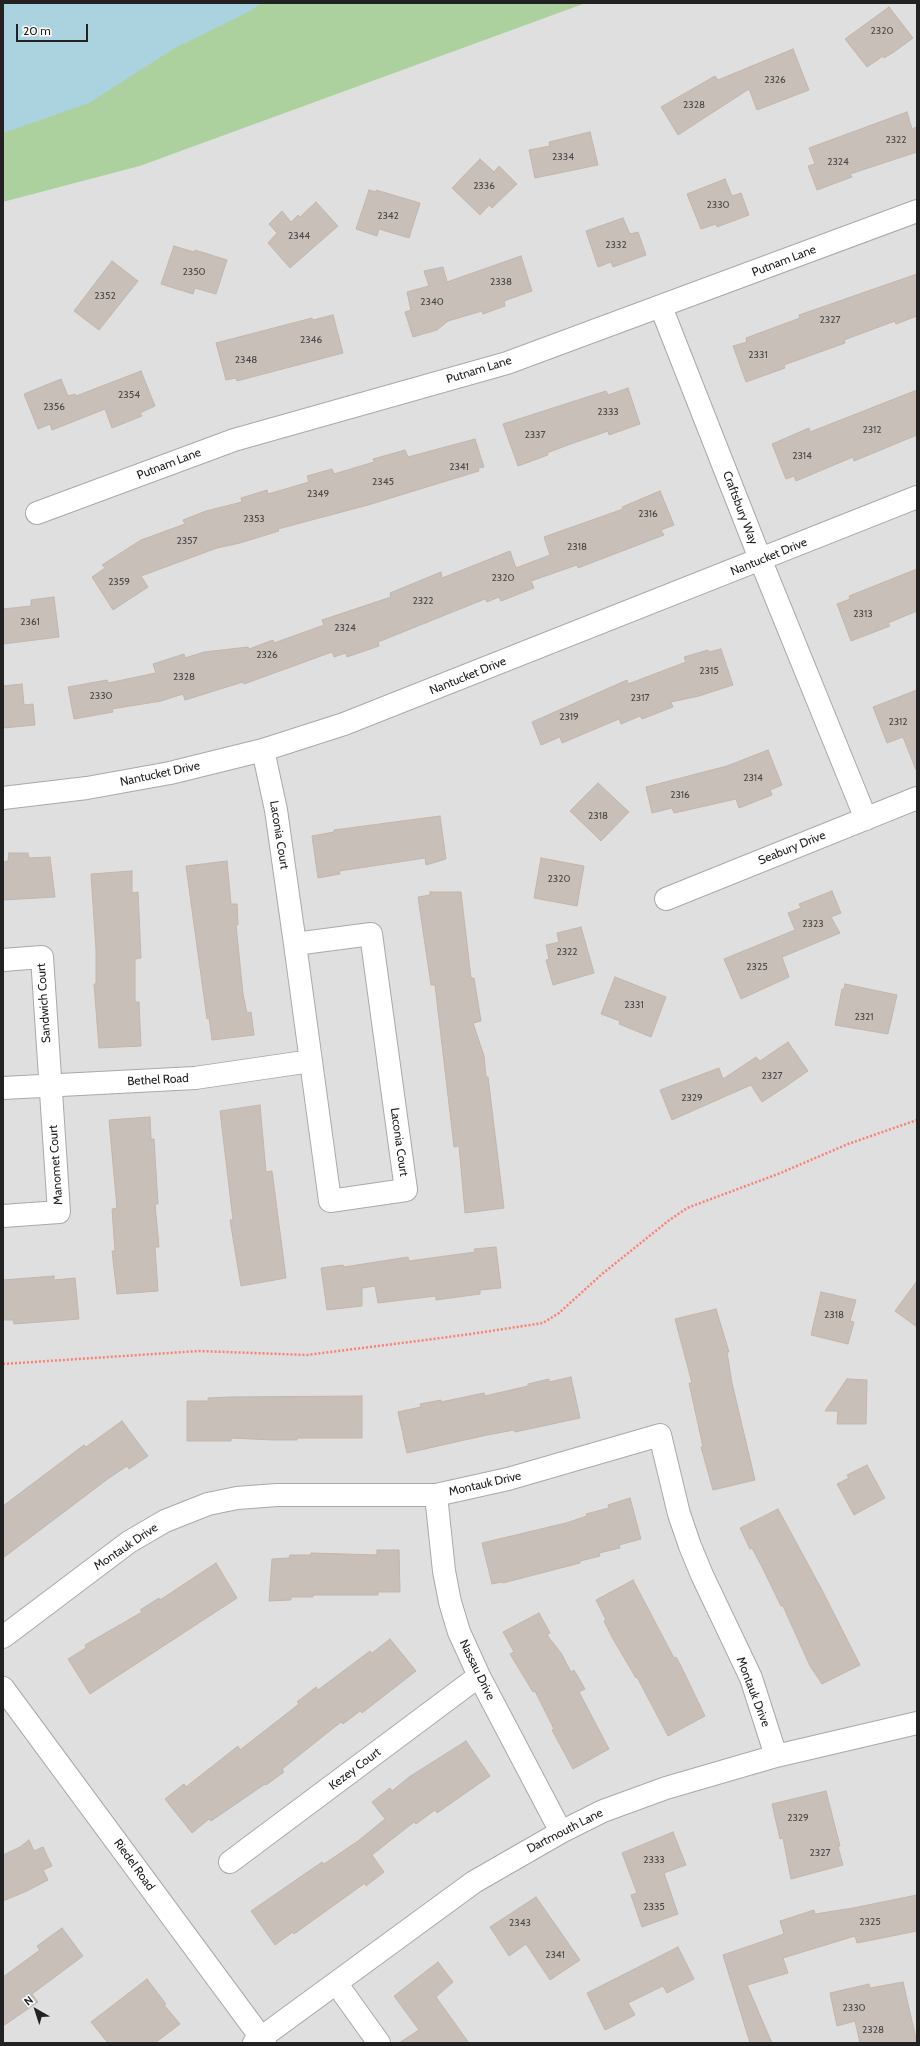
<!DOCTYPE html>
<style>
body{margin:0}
#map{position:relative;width:920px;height:2046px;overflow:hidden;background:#f2efe9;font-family:Cabin,sans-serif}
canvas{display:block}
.frame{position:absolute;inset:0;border:4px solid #222;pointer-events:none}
.north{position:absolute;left:16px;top:1990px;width:40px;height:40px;-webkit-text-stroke:3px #fff;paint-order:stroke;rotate:321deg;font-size:11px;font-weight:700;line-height:16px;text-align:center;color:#222}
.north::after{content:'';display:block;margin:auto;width:14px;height:18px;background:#222;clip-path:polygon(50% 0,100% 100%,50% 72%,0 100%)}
.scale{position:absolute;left:16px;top:24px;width:72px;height:18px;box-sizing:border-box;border:2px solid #222;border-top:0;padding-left:5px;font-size:12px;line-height:14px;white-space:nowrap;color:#222;-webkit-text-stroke:3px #fff;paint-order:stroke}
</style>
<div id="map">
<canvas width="920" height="2046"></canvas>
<div class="frame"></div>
<div class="north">N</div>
<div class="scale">20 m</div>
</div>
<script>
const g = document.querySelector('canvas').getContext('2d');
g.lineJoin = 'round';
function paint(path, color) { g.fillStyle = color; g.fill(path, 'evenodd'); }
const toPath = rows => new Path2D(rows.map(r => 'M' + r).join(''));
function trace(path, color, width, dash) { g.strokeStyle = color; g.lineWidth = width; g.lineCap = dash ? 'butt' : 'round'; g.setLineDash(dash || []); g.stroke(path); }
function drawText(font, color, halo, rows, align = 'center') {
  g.font = font + ' Cabin,sans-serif'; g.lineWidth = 3.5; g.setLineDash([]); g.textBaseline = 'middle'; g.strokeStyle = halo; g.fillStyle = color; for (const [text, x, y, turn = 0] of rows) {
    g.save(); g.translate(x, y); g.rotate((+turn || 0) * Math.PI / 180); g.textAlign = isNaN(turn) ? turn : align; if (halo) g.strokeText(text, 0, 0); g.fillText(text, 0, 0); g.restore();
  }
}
paint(toPath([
 [586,3,917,3,917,2043,3,2043,3,202,140,166]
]), '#e0dfdf');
paint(toPath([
 [3,3,586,3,140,166,3,202]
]), '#add19e');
paint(toPath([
 [3,3,262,3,246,13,173,49,89,103,3,133]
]), '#aad3df');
const building = toPath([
 [889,7,913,38,894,52,884,58,883,56,867,67,845,39,889,7],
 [793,49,809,90,757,110,749,89,678,135,661,107,715,76,718,80,793,49],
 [907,112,912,129,917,127,917,152,850,174,852,177,817,190,808,166,815,164,809,148,907,112],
 [590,132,598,165,535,178,529,150,550,146,549,142,590,132],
 [480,159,494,172,499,166,517,184,492,208,489,205,480,215,452,188,480,159],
 [725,179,732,196,741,193,749,215,717,227,716,224,701,229,687,194,725,179],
 [369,190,376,192,376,190,420,203,409,238,379,229,377,236,356,229,369,190],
 [316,202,338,226,290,268,268,243,277,233,269,224,282,211,291,222,298,215,300,217,316,202],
 [623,218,630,234,638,232,646,255,613,267,611,262,598,267,586,231,623,218],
 [174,246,194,252,195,250,227,260,216,294,195,288,193,294,161,284,174,246],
 [521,256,532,291,504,301,505,306,483,314,482,311,448,321,437,330,413,337,405,312,411,310,407,292,429,286,424,271,443,267,447,282,521,256],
 [112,261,138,281,99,330,74,311,112,261],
 [917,274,917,316,896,324,895,321,844,340,845,343,784,365,785,368,746,382,733,346,747,342,746,338,800,318,799,315,917,274],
 [333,315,343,353,237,381,236,378,226,380,216,343,312,318,313,320,333,315],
 [141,371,155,406,140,413,142,416,112,428,105,409,52,430,50,424,38,429,24,394,61,379,68,396,75,394,76,396,141,371],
 [628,388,640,424,609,435,608,431,568,445,547,453,548,455,518,466,503,424,606,391,608,395,628,388],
 [917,390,917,435,854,461,853,457,796,481,794,476,786,479,772,444,809,428,810,432,917,390],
 [475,439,484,467,478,468,479,471,368,505,278,529,279,531,240,543,217,548,141,576,148,587,113,610,92,577,105,568,102,565,141,540,185,524,183,520,206,511,242,502,241,498,267,490,268,494,309,482,307,476,332,469,334,474,374,462,373,459,405,450,408,457,475,439],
 [660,491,674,525,661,530,664,535,578,568,577,565,531,581,534,588,501,601,499,597,487,602,485,599,378,642,379,646,347,657,346,653,334,657,332,652,244,684,243,682,185,700,183,694,161,701,112,709,113,712,74,719,68,687,107,680,108,683,156,673,153,664,184,654,185,658,204,652,248,647,249,649,273,640,274,643,324,625,322,620,391,597,390,593,441,572,442,578,510,551,516,568,550,555,544,537,623,509,622,507,660,491],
 [917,569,917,611,888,623,890,626,851,641,837,604,850,599,849,596,917,569],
 [54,597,59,637,3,644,3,609,31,606,31,600,54,597],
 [721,649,733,685,699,696,671,702,673,707,642,719,640,716,621,724,619,719,562,743,560,737,541,745,532,722,627,680,628,684,686,662,684,657,708,650,709,652,721,649],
 [22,684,24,705,33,704,35,725,3,728,3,686,22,684],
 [917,690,917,770,916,770,903,737,887,743,873,707,917,690],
 [768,750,782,785,770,790,772,795,739,808,736,799,674,813,672,808,652,813,646,787,727,766,768,750],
 [598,783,629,812,601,841,570,811,598,783],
 [440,816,446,859,426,865,425,858,379,865,339,871,340,874,318,878,312,836,334,832,334,830,440,816],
 [9,853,28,853,29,858,50,857,55,897,3,900,3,862,8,861,9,853],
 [541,858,584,866,577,906,534,898,541,858],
 [227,861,231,904,237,904,238,925,236,925,243,994,247,1013,251,1012,254,1035,212,1040,209,1018,207,1019,186,866,227,861],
 [132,871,132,893,138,892,139,913,141,958,135,959,135,1002,139,1002,141,1046,99,1048,94,984,96,984,96,950,91,874,132,871],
 [832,891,841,913,831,917,840,933,782,957,789,977,741,999,724,959,795,930,788,913,801,908,799,904,832,891],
 [430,892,461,892,471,978,474,978,481,1021,473,1023,484,1056,486,1077,488,1077,504,1208,465,1213,459,1146,454,1147,435,985,431,985,418,897,430,895,430,892],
 [581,927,594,973,553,985,546,960,549,959,546,945,559,942,557,933,581,927],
 [615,977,666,997,651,1037,619,1024,620,1021,601,1014,615,977],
 [845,984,897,995,888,1034,835,1025,842,989,844,989,845,984],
 [788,1042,808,1071,782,1089,762,1102,751,1085,672,1120,660,1090,719,1068,723,1079,756,1057,760,1061,788,1042],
 [260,1105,266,1172,272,1171,286,1278,241,1286,230,1220,233,1220,220,1111,260,1105],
 [150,1117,151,1139,154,1139,158,1204,155,1204,159,1247,155,1247,158,1291,117,1294,112,1251,115,1251,112,1209,117,1208,109,1120,150,1117],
 [496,1247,501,1288,480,1290,480,1294,436,1300,436,1296,378,1303,375,1286,362,1288,362,1306,327,1310,321,1268,343,1265,344,1267,408,1257,409,1261,475,1252,474,1249,496,1247],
 [54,1276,54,1280,75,1278,79,1319,14,1324,13,1320,3,1320,3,1280,54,1276],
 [917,1281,917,1327,895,1311,917,1281],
 [821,1292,856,1300,850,1321,854,1322,848,1344,811,1335,821,1292],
 [716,1309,729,1352,727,1352,732,1383,755,1480,713,1490,701,1447,703,1447,689,1383,692,1383,675,1319,716,1309],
 [571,1377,580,1418,515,1432,514,1430,487,1435,407,1453,398,1412,421,1407,420,1404,441,1400,441,1402,484,1393,485,1396,528,1386,528,1384,549,1379,549,1382,571,1377],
 [847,1379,867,1380,866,1424,837,1424,838,1411,825,1411,847,1379],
 [362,1396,362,1438,297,1438,297,1440,274,1440,231,1438,231,1441,187,1441,187,1401,208,1401,208,1398,230,1397,362,1396],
 [122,1421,148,1456,129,1469,127,1466,109,1478,3,1558,3,1506,84,1445,86,1447,122,1421],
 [867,1465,885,1498,854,1515,837,1484,849,1478,847,1475,867,1465],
 [630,1498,641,1539,619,1545,620,1548,599,1553,600,1556,580,1561,580,1563,503,1583,502,1582,492,1584,482,1543,566,1523,587,1516,586,1514,609,1508,608,1505,630,1498],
 [778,1509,822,1590,860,1665,822,1684,810,1666,783,1606,781,1606,762,1567,752,1548,750,1549,740,1528,778,1509],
 [377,1550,399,1550,400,1592,378,1592,378,1595,313,1595,313,1597,291,1597,291,1600,269,1601,272,1559,289,1558,290,1555,311,1555,311,1553,377,1555,377,1550],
 [216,1563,237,1598,90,1694,68,1659,86,1648,85,1645,142,1612,140,1610,159,1598,160,1600,216,1563],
 [633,1580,674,1658,676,1657,680,1664,705,1716,668,1736,637,1677,636,1678,613,1639,604,1621,606,1620,596,1600,633,1580],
 [539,1613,550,1633,547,1635,561,1653,571,1672,574,1670,585,1689,579,1692,609,1749,573,1769,552,1730,554,1729,535,1691,533,1692,510,1654,514,1652,503,1632,539,1613],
 [390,1639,416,1671,362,1713,360,1711,343,1724,341,1722,282,1769,284,1772,266,1785,265,1784,211,1821,209,1819,192,1833,165,1799,184,1784,186,1787,238,1746,240,1750,299,1704,297,1702,316,1687,318,1690,370,1651,372,1653,390,1639],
 [466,1741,490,1776,437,1813,435,1810,416,1824,414,1822,372,1855,384,1872,366,1886,365,1883,294,1934,293,1932,275,1945,251,1911,322,1862,324,1864,358,1841,385,1819,372,1802,390,1788,392,1791,409,1777,466,1741],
 [826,1791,840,1846,838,1847,843,1865,791,1879,783,1838,780,1839,772,1804,826,1791],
 [673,1832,686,1865,664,1873,678,1914,642,1927,631,1895,637,1893,622,1853,673,1832],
 [29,1840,34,1851,43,1847,52,1866,43,1870,48,1880,27,1891,3,1901,3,1855,20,1847,29,1840],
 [917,1895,917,1931,857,1943,855,1936,783,1958,788,1973,747,1985,772,2043,750,2043,723,1955,784,1934,780,1921,814,1910,815,1914,853,1908,917,1895],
 [536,1897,580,1960,550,1980,526,1944,509,1956,490,1927,536,1897],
 [62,1928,83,1956,32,1994,38,2002,3,2026,3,1977,40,1950,37,1946,62,1928],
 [678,1947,694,1979,667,1993,663,1986,628,2003,635,2015,605,2030,587,1993,678,1947],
 [438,1962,453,1982,436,1997,469,2043,399,2043,419,2030,394,1996,438,1962],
 [147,1979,166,2004,164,2005,180,2024,155,2043,108,2043,91,2022,147,1979],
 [903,1982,917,2043,860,2043,855,2021,837,2026,830,1993,869,1984,870,1988,903,1982]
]);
paint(building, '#c7bfb8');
trace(building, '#c4b6ab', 1);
const minor = toPath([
 [661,307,761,561,866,819],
 [37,513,234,440,507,363,917,211],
 [263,750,276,810,295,944,371,934,406,1190,330,1201,295,944],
 [3,798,87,788,170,773,263,750,344,724,917,497],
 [666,899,917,798],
 [3,960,42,957,59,1212,3,1216],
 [3,1088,195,1078,311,1061],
 [436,1495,444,1571,450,1602,459,1632,479,1676,561,1832],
 [3,1637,129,1542,165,1521,208,1504,237,1498,277,1495,436,1495,508,1479,660,1435,679,1514,690,1546,702,1575,751,1678,776,1756],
 [3,1688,265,2043],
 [230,1862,479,1676],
 [336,1983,379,2043],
 [254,2043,474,1882,561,1832,603,1811,666,1788,776,1756,917,1723]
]);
trace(minor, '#a9a9a9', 24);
trace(toPath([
 [3,1364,199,1351,307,1355,464,1335,543,1323,559,1313,602,1274,668,1221,687,1208,778,1174,848,1144,917,1120]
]), '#fa8072', 2.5, [2, 2]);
trace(minor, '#fff', 22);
drawText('10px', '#4b4948', null, [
 ["2320",882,31],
 ["2326",775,80],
 ["2328",694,105],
 ["2322",896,140],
 ["2334",563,157],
 ["2324",838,162],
 ["2336",484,186],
 ["2330",718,205],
 ["2342",388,216],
 ["2344",299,236],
 ["2332",616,245],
 ["2350",194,272],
 ["2338",501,282],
 ["2352",105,296],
 ["2340",432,302],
 ["2327",830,320],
 ["2346",311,340],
 ["2331",758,355],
 ["2348",246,360],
 ["2354",129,395],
 ["2356",54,407],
 ["2333",608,412],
 ["2312",872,430],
 ["2337",535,435],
 ["2314",802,456],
 ["2341",459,467],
 ["2345",383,482],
 ["2349",318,494],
 ["2316",648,514],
 ["2353",254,519],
 ["2357",187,541],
 ["2318",577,547],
 ["2320",503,578],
 ["2359",119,582],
 ["2322",423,601],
 ["2313",863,614],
 ["2361",30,622],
 ["2324",345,628],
 ["2326",267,655],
 ["2315",709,671],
 ["2328",184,677],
 ["2330",101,696],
 ["2317",640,698],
 ["2319",569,717],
 ["2312",898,722],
 ["2314",753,778],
 ["2316",680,795],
 ["2318",598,816],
 ["2320",559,879],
 ["2323",813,924],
 ["2322",567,952],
 ["2325",757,967],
 ["2331",634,1005],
 ["2321",864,1017],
 ["2327",772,1076],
 ["2329",692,1098],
 ["2318",834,1315],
 ["2329",798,1818],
 ["2327",820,1853],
 ["2333",654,1860],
 ["2335",654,1907],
 ["2325",870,1922],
 ["2343",520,1923],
 ["2341",555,1955],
 ["2330",854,2008],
 ["2328",873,2030]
]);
drawText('12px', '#222', '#fff', [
 ["Putnam Lane",784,261,-21],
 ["Putnam Lane",479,370,-17],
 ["Putnam Lane",169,464,-21],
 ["Craftsbury Way",740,508,69],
 ["Nantucket Drive",769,557,-22],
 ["Nantucket Drive",468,676,-22],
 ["Nantucket Drive",160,774,-12],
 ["Laconia Court",279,835,81],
 ["Seabury Drive",792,848,-22],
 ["Sandwich Court",44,1003,-94],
 ["Bethel Road",158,1080,-3],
 ["Laconia Court",399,1142,82],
 ["Manomet Court",56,1165,-94],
 ["Montauk Drive",485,1484,-13],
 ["Montauk Drive",126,1547,-34],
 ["Nassau Drive",477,1670,64],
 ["Montauk Drive",753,1692,69],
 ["Kezey Court",355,1769,-37],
 ["Dartmouth Lane",565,1831,-27],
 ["Riedel Road",134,1865,54]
]);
</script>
